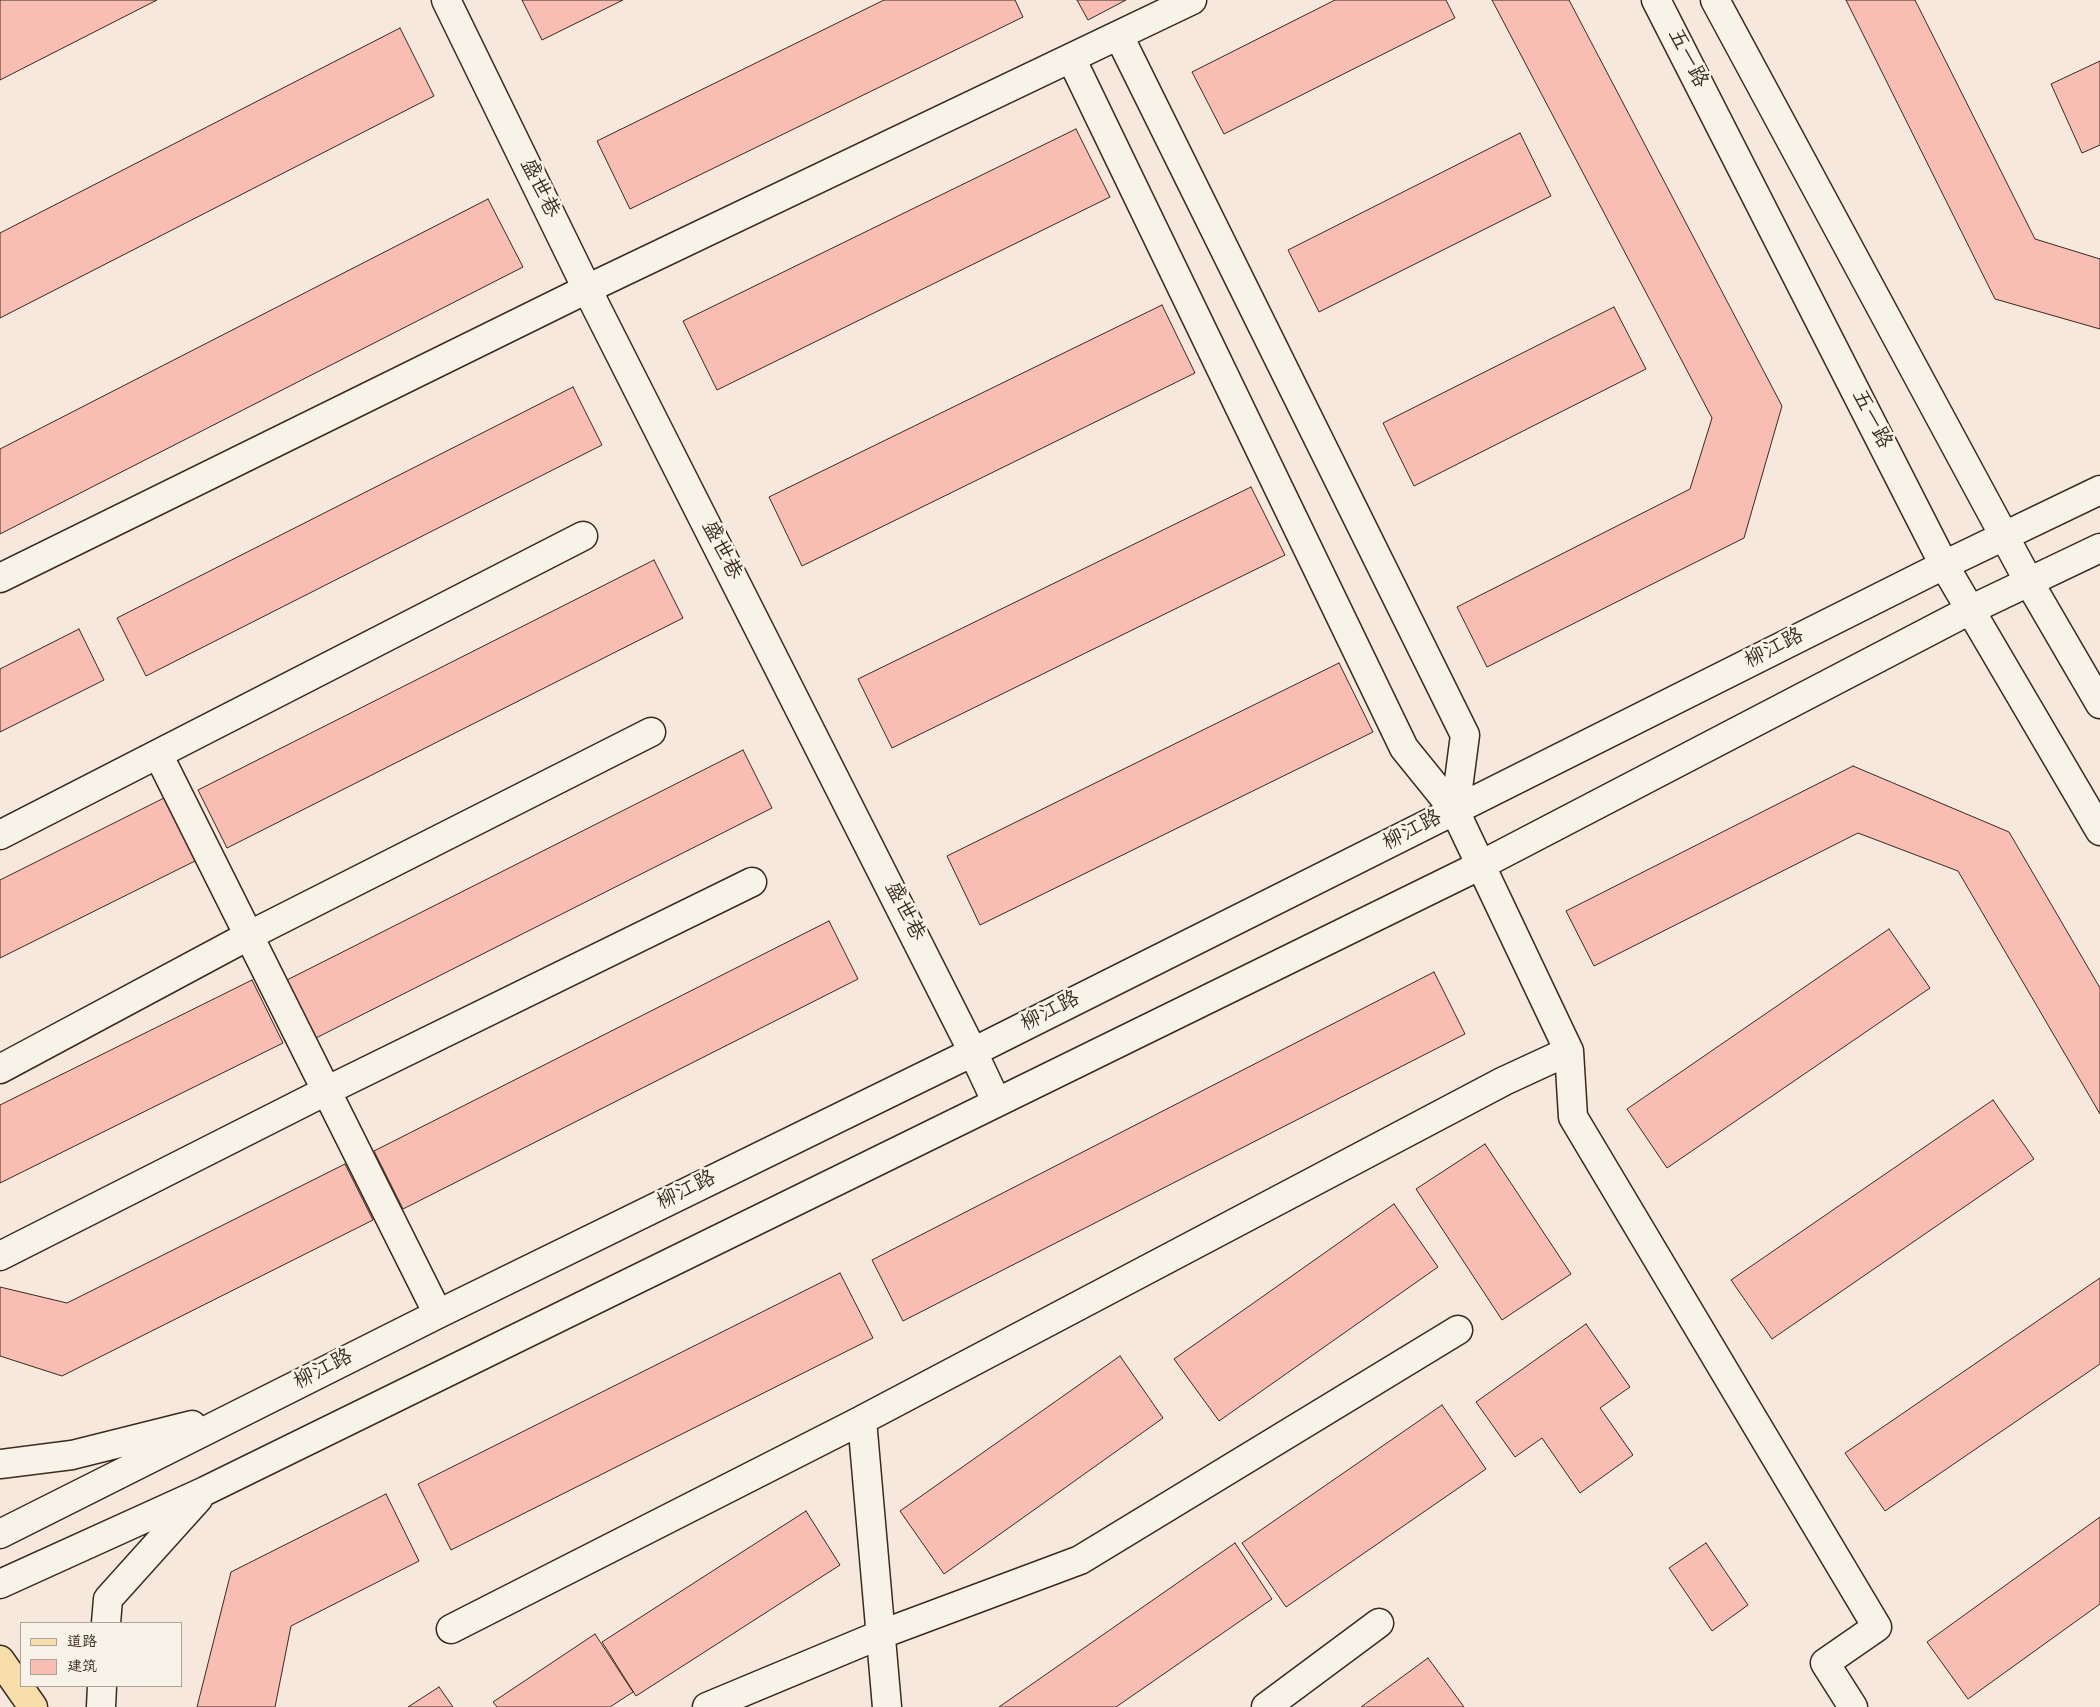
<!DOCTYPE html>
<meta charset="utf-8">
<style>
body{margin:0}
#map{position:relative;width:2100px;height:1707px;overflow:hidden;background:#f7e8dd;font-family:"Indie Flower","LXGW WenKai TC",sans-serif}
canvas{display:block}
.legend{position:absolute;left:20px;top:1622px;width:162px;height:65px;box-sizing:border-box;background:#f7f3e8;border:1px solid #aca397;margin:0;padding:6px 9px;list-style:none;font-size:15px;color:#3b2a1e}
.legend li{display:flex;align-items:center;gap:10px;height:25px}
.legend b{width:25px;border:1px solid #aca397}
</style>
<div id="map">
<canvas width="2100" height="1707"></canvas>
<ul class="legend">
<li><b style="height:6px;background:#f8deab"></b>道路</li>
<li><b style="height:14px;background:#f8bdb3"></b>建筑</li>
</ul>
</div>
<script>
const g = document.querySelector('canvas').getContext('2d');
g.lineJoin = 'round';
function paint(path, color) { g.fillStyle = color; g.fill(path, 'evenodd'); }
const toPath = rows => new Path2D(rows.map(r => 'M' + r).join(''));
function trace(path, color, width, dash) { g.strokeStyle = color; g.lineWidth = width; g.lineCap = dash ? 'butt' : 'round'; g.setLineDash(dash || []); g.stroke(path); }
function drawText(font, color, halo, rows, align = 'center') {
  g.font = font + ' "Indie Flower","LXGW WenKai TC",sans-serif'; g.lineWidth = 5; g.setLineDash([]); g.textBaseline = 'middle'; g.strokeStyle = halo; g.fillStyle = color; for (const [text, x, y, turn = 0] of rows) {
    g.save(); g.translate(x, y); g.rotate((+turn || 0) * Math.PI / 180); g.textAlign = isNaN(turn) ? turn : align; if (halo) g.strokeText(text, 0, 0); g.fillText(text, 0, 0); g.restore();
  }
}
const building = toPath([
 [0,0,157,0,0,80,0,0],
 [522,0,623,0,542,40,522,0],
 [884,0,1015,0,1023,17,630,209,597,141,884,0],
 [1077,0,1126,0,1088,20,1077,0],
 [1335,0,1446,0,1455,18,1224,134,1192,72,1335,0],
 [1492,0,1569,0,1782,406,1744,538,1487,667,1457,607,1690,489,1712,418,1492,0],
 [1846,0,1915,0,2035,239,2100,259,2100,329,1995,299,1846,0],
 [400,28,434,96,0,318,0,233,400,28],
 [2100,61,2100,145,2082,153,2051,84,2100,61],
 [1076,129,1110,197,717,390,683,321,1076,129],
 [1520,133,1551,196,1319,312,1288,250,1520,133],
 [488,199,523,267,0,534,0,449,488,199],
 [1162,305,1195,373,802,566,769,497,1162,305],
 [1614,307,1646,369,1414,486,1383,423,1614,307],
 [573,387,602,445,146,676,117,618,573,387],
 [1251,487,1285,555,892,748,858,679,1251,487],
 [654,560,683,618,227,848,198,790,654,560],
 [79,629,104,680,0,732,0,669,79,629],
 [1339,663,1373,732,980,925,947,856,1339,663],
 [743,750,772,808,316,1038,287,980,743,750],
 [1853,766,2009,832,2100,988,2100,1114,1958,871,1858,833,1594,966,1566,911,1853,766],
 [168,796,199,859,0,958,0,880,168,796],
 [829,921,858,979,403,1209,374,1151,829,921],
 [1889,929,1930,988,1667,1168,1627,1109,1889,929],
 [1434,972,1465,1034,903,1321,872,1260,1434,972],
 [252,980,283,1043,0,1183,0,1105,252,980],
 [1993,1100,2034,1159,1772,1339,1731,1280,1993,1100],
 [1485,1144,1571,1274,1502,1320,1416,1189,1485,1144],
 [345,1164,373,1220,62,1376,0,1356,0,1287,67,1303,345,1164],
 [1394,1204,1438,1267,1219,1421,1174,1359,1394,1204],
 [840,1273,873,1338,451,1550,418,1484,840,1273],
 [2100,1278,2100,1364,1885,1511,1845,1453,2100,1278],
 [1586,1324,1630,1387,1600,1408,1633,1455,1580,1493,1542,1438,1515,1457,1476,1402,1586,1324],
 [1120,1356,1163,1418,944,1574,900,1511,1120,1356],
 [1442,1405,1486,1469,1286,1607,1242,1543,1442,1405],
 [386,1494,419,1561,291,1626,275,1707,197,1707,231,1572,386,1494],
 [806,1511,840,1565,636,1696,602,1642,806,1511],
 [2100,1517,2100,1604,1968,1699,1927,1642,2100,1517],
 [1235,1543,1272,1599,1116,1707,999,1707,1235,1543],
 [1706,1543,1748,1605,1712,1631,1669,1568,1706,1543],
 [595,1634,633,1692,610,1707,497,1707,493,1702,595,1634],
 [1428,1658,1464,1707,1361,1707,1428,1658],
 [439,1687,453,1707,408,1707,439,1687]
]);
paint(building, '#f8bdb3');
trace(building, '#3b2a1e', 1);
const minor = toPath([
 [446,0,587,289,973,1052,996,1101],
 [1656,0,1944,565,2100,831],
 [1715,0,2029,582,2100,704],
 [1119,36,1465,735,1455,811,1569,1051,1573,1117,1877,1627,1825,1663,1853,1707],
 [1071,58,1404,748,1455,811],
 [0,578,587,289,1192,0],
 [158,754,438,1314],
 [0,835,583,536],
 [0,1069,248,936,651,732],
 [0,1256,326,1091,752,882],
 [0,1464,72,1455,192,1425],
 [0,1534,438,1314,973,1052,1944,565,2100,490],
 [0,1584,205,1491,1481,865,1970,610,2100,548],
 [106,1623,108,1599,198,1499],
 [451,1629,862,1420],
 [101,1707,102,1686],
 [707,1707,882,1634,1080,1560,1458,1330],
 [887,1707,862,1420,1504,1081,1569,1051],
 [1266,1707,1379,1623]
]);
const major = toPath([
 [0,1660,33,1707]
]);
trace(minor, '#3b2a1e', 31);
trace(major, '#3b2a1e', 31);
trace(minor, '#f7f3e8', 28);
trace(major, '#f8deab', 28);
drawText('21px', '#3b2a1e', '#f7f3e8', [
 ["五一路",1686,59,63],
 ["盛世巷",538,189,64],
 ["五一路",1870,420,63],
 ["盛世巷",720,551,63],
 ["柳江路",1775,650,-27],
 ["柳江路",1413,832,-27],
 ["盛世巷",903,912,63],
 ["柳江路",1051,1013,-27],
 ["柳江路",687,1192,-26],
 ["柳江路",324,1371,-27]
]);
</script>
